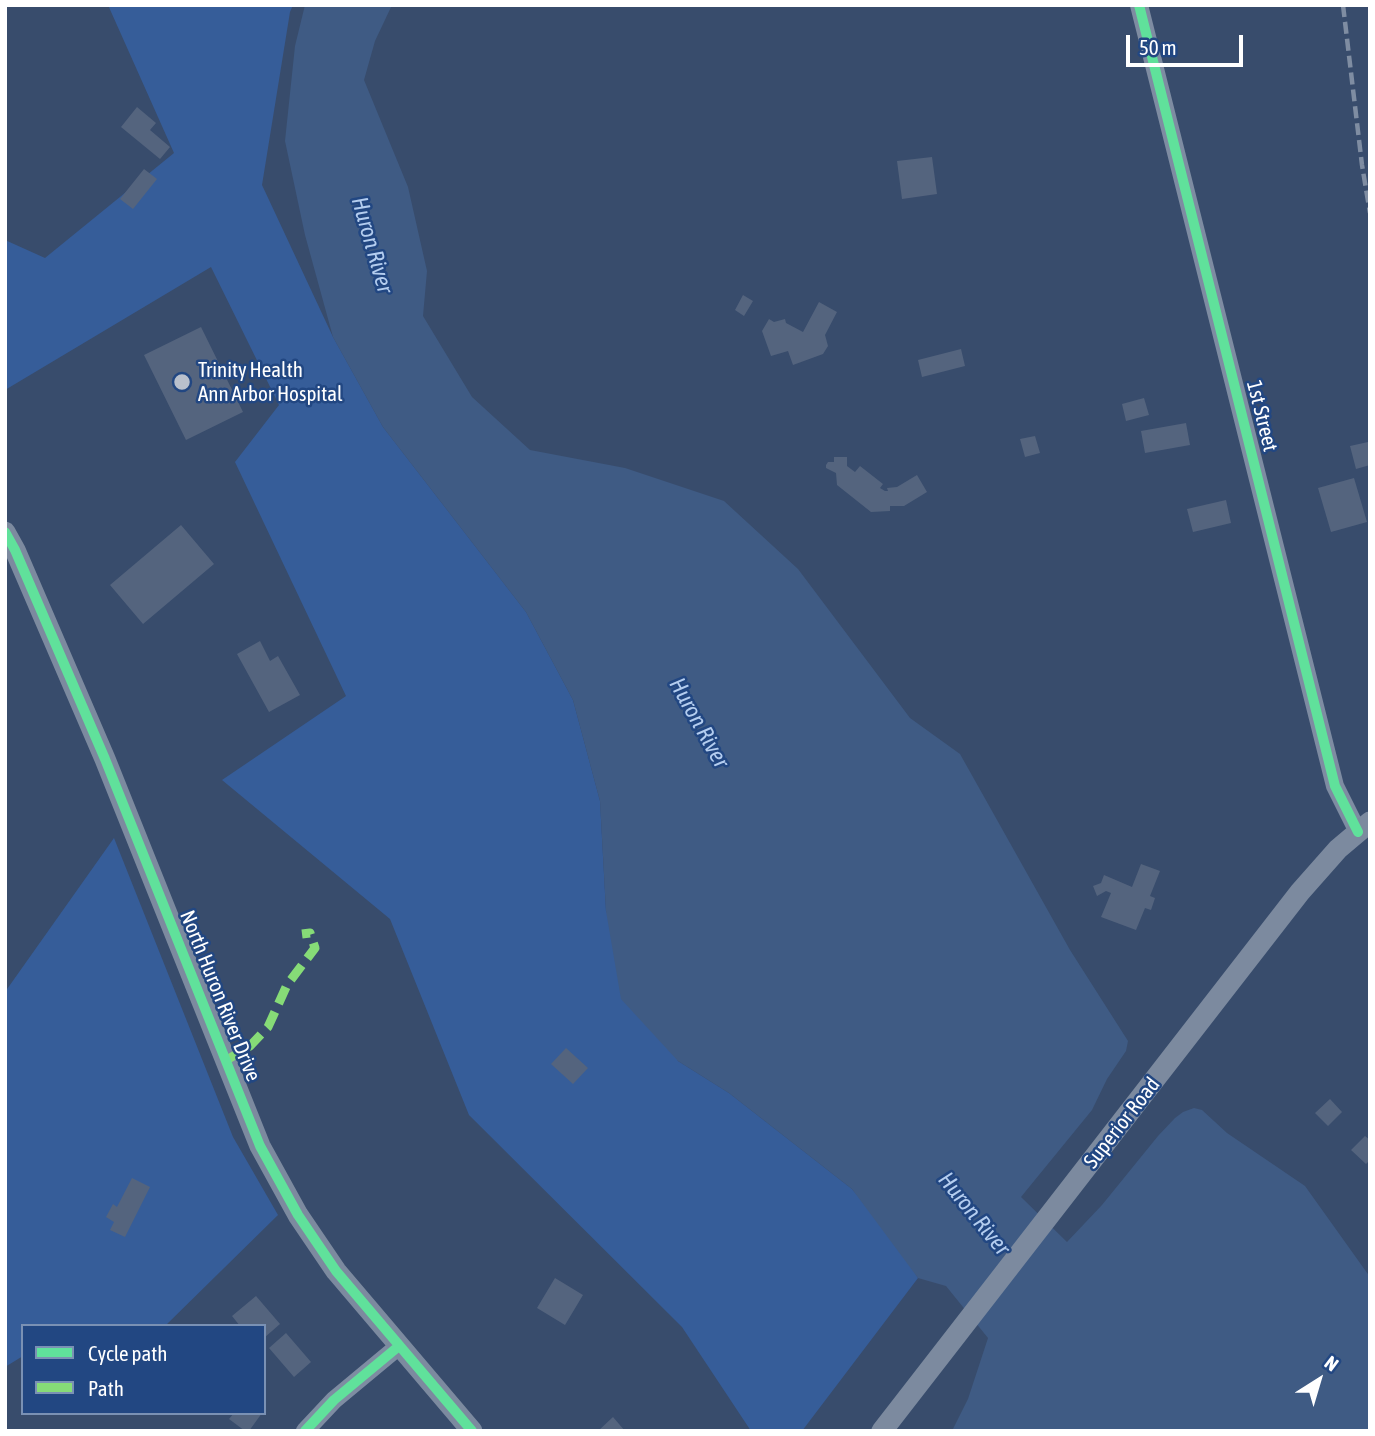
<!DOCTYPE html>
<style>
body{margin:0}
#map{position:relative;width:1375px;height:1436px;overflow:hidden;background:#384c6c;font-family:"Asap Condensed",sans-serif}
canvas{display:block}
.frame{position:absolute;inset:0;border:7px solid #fff;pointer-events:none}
.legend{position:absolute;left:21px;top:1324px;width:245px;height:91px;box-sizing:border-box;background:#224782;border:2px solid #7a91b4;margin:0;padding:9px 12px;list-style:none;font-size:21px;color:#fff}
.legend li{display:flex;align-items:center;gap:14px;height:35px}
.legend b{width:35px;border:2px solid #7a91b4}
.north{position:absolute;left:1284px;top:1345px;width:70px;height:70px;-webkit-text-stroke:5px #224782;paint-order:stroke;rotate:37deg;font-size:19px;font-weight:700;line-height:28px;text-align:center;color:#fff}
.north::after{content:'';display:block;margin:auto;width:24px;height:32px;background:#fff;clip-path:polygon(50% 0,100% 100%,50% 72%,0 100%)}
.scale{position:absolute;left:1126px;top:35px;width:117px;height:32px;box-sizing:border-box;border:4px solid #fff;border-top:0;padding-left:9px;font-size:21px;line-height:24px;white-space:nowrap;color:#fff;-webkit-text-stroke:5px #224782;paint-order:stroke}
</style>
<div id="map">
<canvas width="1375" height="1436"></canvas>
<div class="frame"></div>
<ul class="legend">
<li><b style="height:9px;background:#60e19b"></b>Cycle path</li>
<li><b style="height:9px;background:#86db77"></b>Path</li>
</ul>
<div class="north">N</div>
<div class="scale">50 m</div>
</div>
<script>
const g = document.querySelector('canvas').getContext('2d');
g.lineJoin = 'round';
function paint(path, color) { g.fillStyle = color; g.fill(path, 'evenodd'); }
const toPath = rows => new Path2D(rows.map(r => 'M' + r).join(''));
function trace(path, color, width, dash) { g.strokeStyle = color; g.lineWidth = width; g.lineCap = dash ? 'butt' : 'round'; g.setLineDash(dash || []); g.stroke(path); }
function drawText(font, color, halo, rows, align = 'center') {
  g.font = font + ' "Asap Condensed",sans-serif'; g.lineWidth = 5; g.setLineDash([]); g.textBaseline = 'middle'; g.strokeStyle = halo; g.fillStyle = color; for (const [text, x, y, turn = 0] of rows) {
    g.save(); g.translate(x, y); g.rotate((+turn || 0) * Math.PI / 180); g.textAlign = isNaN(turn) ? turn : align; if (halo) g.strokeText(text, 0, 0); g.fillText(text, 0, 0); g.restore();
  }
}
paint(toPath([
 [108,5,293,5,290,12,262,185,333,337,383,427,526,612,573,700,600,801,606,911,678,1061,729,1093,852,1189,895,1241,918,1278,802,1431,751,1431,682,1327,469,1115,390,919,222,780,346,696,235,462,279,405,211,267,5,390,5,240,45,258,174,153],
 [114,838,233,1137,278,1215,165,1326,23,1326,23,1356,5,1367,5,992]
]), '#365d99');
paint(toPath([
 [305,5,392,5,375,41,364,80,408,187,427,271,423,316,472,397,530,450,625,468,724,501,798,569,910,718,960,754,1070,950,1128,1041,1126,1051,1107,1079,1092,1110,1021,1197,1067,1242,1102,1205,1158,1136,1175,1118,1183,1112,1194,1108,1202,1110,1227,1133,1305,1186,1370,1277,1370,1431,952,1431,968,1399,988,1338,946,1286,918,1278,852,1189,729,1093,678,1061,621,999,606,911,600,801,573,700,526,612,383,427,333,337,305,235,285,141,295,46]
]), '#3f5b84');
paint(toPath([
 [137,107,156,123,150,130,170,147,160,159,121,127],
 [932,157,937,194,902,199,897,161],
 [144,169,157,179,133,209,120,199],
 [743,295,753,301,744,316,735,310],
 [819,302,837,312,825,335,828,346,823,354,793,365,788,351,771,356,762,331,769,319,774,322,785,319,786,323,803,332],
 [201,327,243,412,186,440,144,355],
 [961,349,965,366,922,377,918,360],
 [1144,398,1149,415,1126,421,1122,404],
 [1186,423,1190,445,1145,453,1141,431],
 [1035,436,1040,453,1025,457,1020,439],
 [1368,442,1370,465,1356,469,1350,446],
 [834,457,847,457,847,466,855,472,860,466,883,484,880,488,885,491,888,491,887,488,897,487,917,475,927,492,904,506,890,506,890,511,871,512,837,485,836,473,826,468,826,465,828,462,834,462],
 [1354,478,1367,522,1331,532,1318,488],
 [1226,500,1231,523,1193,532,1187,509],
 [181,525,214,564,143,624,110,585],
 [260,641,270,661,278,656,300,695,269,712,237,654],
 [1141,864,1160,871,1150,896,1155,898,1151,910,1145,908,1136,930,1101,917,1111,893,1106,891,1097,896,1093,886,1101,883,1104,875,1132,887],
 [566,1048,588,1068,573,1084,551,1064],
 [1330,1099,1342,1112,1328,1126,1315,1113],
 [1365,1136,1370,1140,1370,1160,1366,1164,1351,1150],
 [132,1178,150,1187,125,1237,110,1230,114,1222,106,1217,113,1204,117,1207],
 [555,1278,583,1295,565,1325,537,1308],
 [256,1296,280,1324,264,1338,264,1326,240,1326,232,1316],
 [286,1333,311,1362,294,1377,269,1348],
 [234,1413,262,1413,249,1431,245,1431,229,1419],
 [613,1417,625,1431,598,1431]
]), '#54647e');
trace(toPath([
 [1139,5,1335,786,1358,832],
 [305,1431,334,1400,399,1346]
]), '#7e8ca2', 18);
trace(toPath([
 [5,532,15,550,105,759,260,1146,298,1215,336,1271,472,1431],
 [882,1431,1300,892,1338,849,1370,822]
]), '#7c8a9f', 21);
trace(toPath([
 [1343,5,1362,165,1370,213]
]), '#7f8da2', 4.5, [12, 5]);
trace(toPath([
 [225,1061,250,1046,268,1027,287,985,315,948,310,933,302,934]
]), '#86db77', 9, [18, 9]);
trace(toPath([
 [1139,5,1335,786,1358,832],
 [5,532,15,550,105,759,260,1146,298,1215,336,1271,472,1431],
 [305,1431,334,1400,399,1346]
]), '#60e19b', 10);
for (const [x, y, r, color] of [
 [182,382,9,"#b9c0cc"]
]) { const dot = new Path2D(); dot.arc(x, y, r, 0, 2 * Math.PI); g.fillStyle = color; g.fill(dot); trace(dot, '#224782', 2.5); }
drawText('21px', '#fff', '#224782', [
 ["Trinity Health",198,370],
 ["Ann Arbor Hospital",198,394]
], 'left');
drawText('21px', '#fff', '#224782', [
 ["1st Street",1262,416,76],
 ["North Huron River Drive",220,996,68],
 ["Superior Road",1122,1123,-52]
]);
drawText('italic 23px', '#b4cdef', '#224782', [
 ["Huron River",372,245,74],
 ["Huron River",699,723,61],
 ["Huron River",974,1214,51]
]);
</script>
